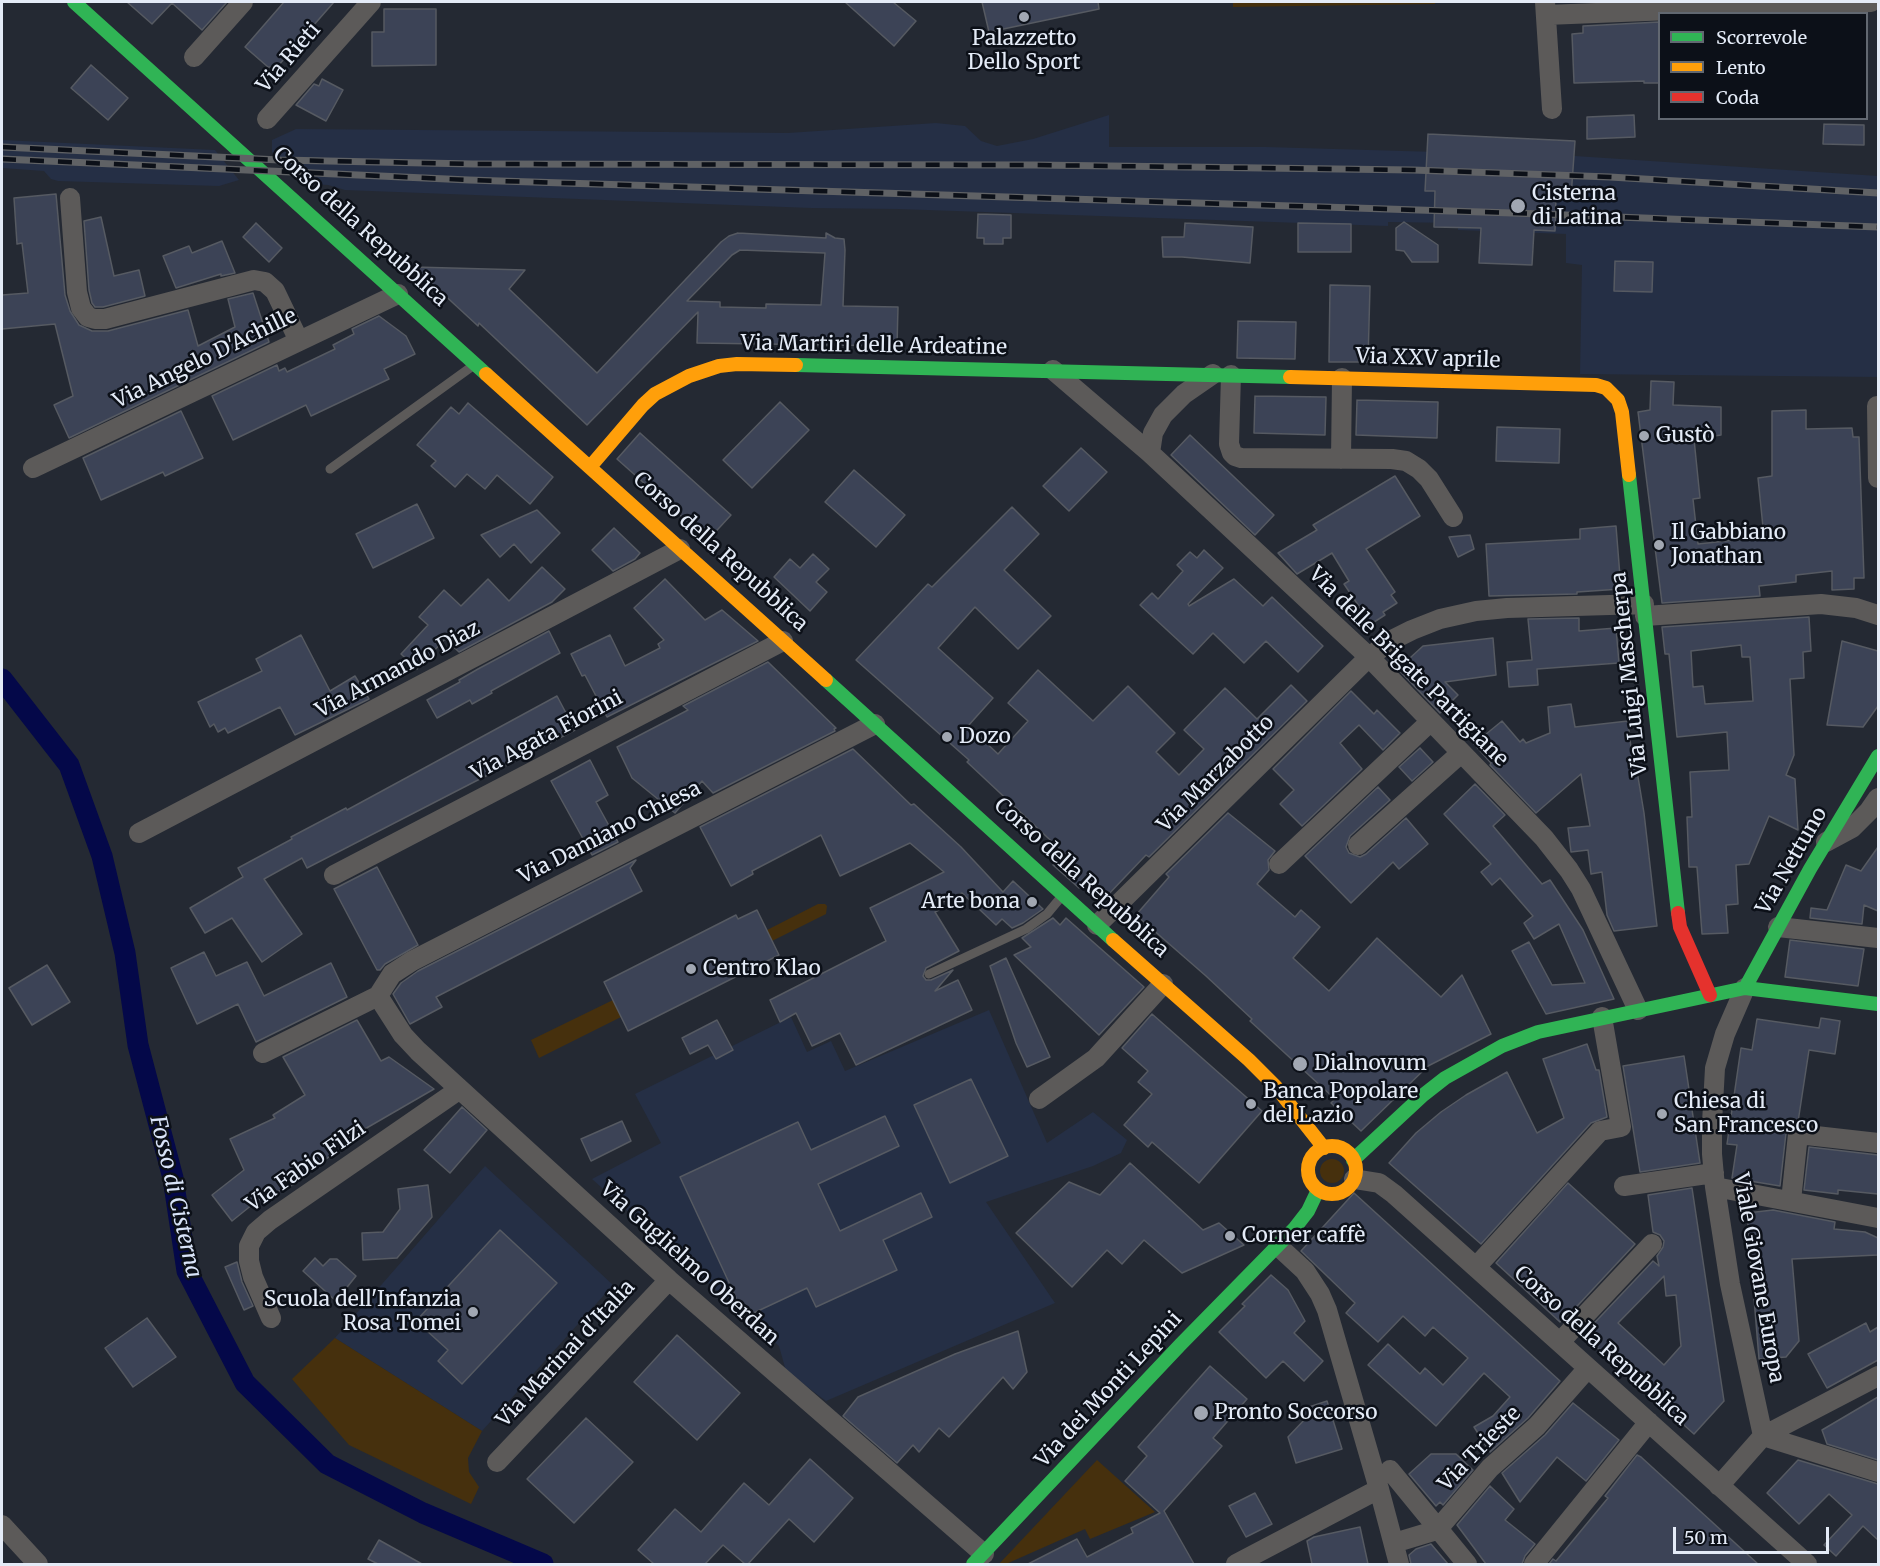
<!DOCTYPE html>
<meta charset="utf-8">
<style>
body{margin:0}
#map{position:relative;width:1880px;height:1566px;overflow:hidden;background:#242933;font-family:Merriweather,serif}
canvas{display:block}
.frame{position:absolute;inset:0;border:3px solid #e4ebf7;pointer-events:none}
.legend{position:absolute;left:1658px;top:12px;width:210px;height:108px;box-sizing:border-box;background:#0c1018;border:2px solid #626871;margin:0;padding:8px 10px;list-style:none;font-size:18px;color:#e4ebf7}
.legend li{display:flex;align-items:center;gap:12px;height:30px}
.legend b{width:30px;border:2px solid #626871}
.scale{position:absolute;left:1673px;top:1527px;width:156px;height:27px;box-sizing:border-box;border:3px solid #e4ebf7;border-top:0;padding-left:8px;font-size:18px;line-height:21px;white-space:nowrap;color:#e4ebf7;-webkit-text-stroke:4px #0c1018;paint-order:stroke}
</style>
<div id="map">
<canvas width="1880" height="1566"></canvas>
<div class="frame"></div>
<ul class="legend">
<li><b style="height:8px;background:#30b455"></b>Scorrevole</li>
<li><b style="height:8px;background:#ff9f0a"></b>Lento</li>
<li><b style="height:8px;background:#e5322d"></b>Coda</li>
</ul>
<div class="scale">50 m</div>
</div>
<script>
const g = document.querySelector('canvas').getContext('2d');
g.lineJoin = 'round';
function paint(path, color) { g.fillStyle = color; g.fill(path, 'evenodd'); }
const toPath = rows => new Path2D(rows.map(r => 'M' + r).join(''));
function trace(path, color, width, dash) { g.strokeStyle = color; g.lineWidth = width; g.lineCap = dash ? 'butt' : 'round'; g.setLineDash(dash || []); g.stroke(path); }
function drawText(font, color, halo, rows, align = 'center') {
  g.font = font + ' Merriweather,serif'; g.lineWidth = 5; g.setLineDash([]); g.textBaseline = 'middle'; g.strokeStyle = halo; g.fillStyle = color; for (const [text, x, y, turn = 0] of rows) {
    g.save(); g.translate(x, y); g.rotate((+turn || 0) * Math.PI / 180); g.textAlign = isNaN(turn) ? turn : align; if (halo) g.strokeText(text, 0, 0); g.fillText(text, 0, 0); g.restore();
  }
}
paint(toPath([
 [1109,115,1109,147,1266,147,1575,156,1878,176,1878,377,1580,374,1582,265,1566,263,1566,234,1458,230,1458,223,1388,222,1388,226,898,209,811,208,345,190,328,185,301,183,272,152,272,140,296,129,788,133,936,123,965,126,981,141,997,146,1033,139],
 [2,140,215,150,239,180,219,186,58,181,51,179,44,171,2,168],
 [989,1010,1047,1143,1093,1112,1127,1140,1121,1153,1093,1166,986,1202,1055,1303,826,1401,786,1371,779,1346,592,1179,661,1143,635,1094,791,1017,807,1052,831,1041,845,1071],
 [485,1166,613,1285,482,1431,335,1338]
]), '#252f45');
paint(toPath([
 [1233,2,1435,2,1435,4,1233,7],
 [818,904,825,904,827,906,826,914,772,941,767,930],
 [613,1000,621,1017,539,1058,531,1040],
 '1320 1171a12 12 0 1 1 24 0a12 12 0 1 1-24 0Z',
 [335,1338,482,1431,468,1458,469,1472,479,1487,471,1504,349,1445,292,1379],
 [1097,1460,1155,1512,1090,1539,1085,1529,1006,1564,999,1564]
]), '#46300d');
trace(toPath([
 [2,679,69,765,102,856,125,953,138,1045,173,1178,187,1271,245,1383,327,1464,423,1513,543,1564]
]), '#040849', 21);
const building = toPath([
 [127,2,227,2,202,30,172,3,152,24,127,2],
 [284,2,334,2,277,67,268,67,245,47,284,2],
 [845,2,893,2,916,21,894,46,845,2],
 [982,2,1098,2,1099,9,989,32,982,2],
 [384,9,436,9,436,65,372,66,372,32,384,32,384,9],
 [1659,22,1659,83,1644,83,1644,81,1574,83,1572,34,1583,33,1583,26,1659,22],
 [91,65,128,98,108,120,71,88,91,65],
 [322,79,343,90,326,121,296,105,314,84,319,86,322,79],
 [1634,115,1635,137,1587,139,1587,117,1634,115],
 [1824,124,1864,125,1864,145,1823,144,1824,124],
 [1428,134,1575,141,1571,197,1556,196,1555,231,1534,230,1532,265,1479,263,1481,228,1434,227,1435,191,1425,191,1428,134],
 [56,194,65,295,70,311,79,325,92,331,108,331,188,310,198,346,235,327,228,299,253,293,269,342,69,438,54,405,73,396,55,324,2,329,2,295,28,293,22,243,17,244,14,198,56,194],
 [978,214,1011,215,1011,238,1003,238,1003,244,984,244,984,238,977,238,978,214],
 [101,217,114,276,139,270,145,296,103,307,95,307,92,303,89,290,84,221,101,217],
 [1404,222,1438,245,1438,262,1412,262,1404,251,1396,250,1396,228,1404,222],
 [256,223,282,248,269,262,243,237,256,223],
 [1185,223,1253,227,1250,263,1182,257,1163,257,1162,237,1184,237,1185,223],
 [1298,223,1351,224,1351,252,1298,252,1298,223],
 [738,233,826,238,826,233,835,238,844,239,845,250,843,306,898,307,897,346,697,343,698,312,587,425,479,323,478,326,414,267,525,270,509,289,597,373,721,242,729,236,738,233],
 [740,250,825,253,821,305,766,304,766,308,720,307,720,302,687,301,732,255,740,250],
 [222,241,235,273,221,276,221,274,176,288,163,256,189,246,192,253,222,241],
 [1615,261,1653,262,1652,292,1614,291,1615,261],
 [1330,285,1370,286,1368,362,1329,362,1330,285],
 [379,316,406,336,415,354,384,369,389,379,311,416,306,405,233,440,212,396,277,365,279,371,285,368,287,372,335,349,333,345,354,334,352,329,379,316],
 [1238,321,1296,322,1295,359,1237,358,1238,321],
 [1651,381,1674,382,1673,405,1721,407,1721,435,1694,439,1700,498,1693,499,1698,544,1764,537,1758,478,1772,476,1772,411,1806,410,1806,429,1852,428,1853,437,1859,437,1864,578,1854,578,1854,589,1832,590,1832,571,1796,575,1796,582,1759,586,1760,596,1662,603,1638,412,1650,410,1651,381],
 [1255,396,1326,397,1325,435,1254,433,1255,396],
 [1357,400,1438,402,1437,438,1356,435,1357,400],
 [780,402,809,430,752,488,723,460,780,402],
 [468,403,553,477,530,504,497,475,485,489,467,474,455,487,431,466,436,461,417,445,451,407,459,414,468,403],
 [181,411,203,458,165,476,163,472,101,500,83,458,181,411],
 [1497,427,1560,429,1559,463,1496,461,1497,427],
 [640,433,731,515,708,540,617,459,640,433],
 [1190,435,1274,515,1255,535,1171,455,1190,435],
 [1081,448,1107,472,1069,511,1043,486,1081,448],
 [854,470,905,515,876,547,825,502,854,470],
 [1395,476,1420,516,1366,549,1395,592,1391,595,1397,603,1383,612,1385,615,1371,624,1344,584,1349,581,1332,553,1297,574,1278,553,1317,530,1313,525,1395,476],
 [417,504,434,538,373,568,356,534,417,504],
 [1012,507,1039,534,1004,570,1051,616,1018,649,975,607,938,648,993,698,968,726,998,754,1028,721,1008,703,1038,670,1093,721,1128,686,1175,733,1156,752,1179,775,1204,749,1184,730,1225,688,1257,719,1291,685,1307,701,1149,857,1146,855,1105,898,1086,881,1079,888,1053,865,1064,853,967,762,969,760,856,660,928,584,932,587,1012,507],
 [537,510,560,533,531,563,514,544,500,557,481,535,537,510],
 [1616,526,1621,589,1577,592,1577,594,1489,596,1486,544,1580,539,1580,529,1616,526],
 [614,528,640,553,635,559,613,571,592,550,614,528],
 [1470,535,1474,549,1458,557,1449,537,1470,535],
 [1204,550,1223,568,1188,604,1189,606,1234,579,1263,606,1272,597,1323,646,1298,672,1266,641,1244,663,1213,633,1193,654,1140,605,1152,593,1158,599,1183,571,1177,565,1190,552,1197,558,1204,550],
 [813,554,829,569,816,582,827,592,810,611,774,577,790,559,800,568,813,554],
 [542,567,565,589,552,602,459,652,445,639,417,669,401,654,428,625,419,617,444,590,461,606,488,579,509,601,542,567],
 [665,579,705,620,722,610,758,641,607,717,585,675,582,676,571,654,610,635,625,666,660,648,658,644,664,640,634,608,665,579],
 [1809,617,1811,651,1803,652,1804,678,1790,679,1794,755,1786,775,1795,779,1798,830,1769,816,1749,864,1736,865,1738,904,1726,905,1728,933,1702,934,1697,867,1689,867,1687,817,1692,817,1690,772,1729,770,1727,732,1677,737,1669,654,1665,654,1662,627,1809,617],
 [1741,645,1742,657,1750,657,1753,701,1705,704,1703,686,1693,687,1691,651,1741,645],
 [1579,618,1579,631,1616,628,1619,663,1537,669,1538,685,1509,687,1507,662,1532,660,1528,619,1579,618],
 [549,631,560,653,491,691,492,693,472,704,470,700,437,718,427,700,460,682,459,680,478,669,549,631],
 [301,635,330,691,355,676,369,699,295,735,280,707,228,733,225,728,218,732,214,724,210,727,198,702,262,671,256,659,301,635],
 [1493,638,1496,675,1445,682,1458,695,1440,713,1398,669,1423,646,1493,638],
 [1842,641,1878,651,1878,706,1863,727,1827,725,1842,641],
 [768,662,836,728,834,729,835,731,713,793,702,781,675,813,632,778,617,747,688,710,683,706,768,662],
 [1351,691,1374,714,1377,710,1400,733,1383,750,1359,725,1340,743,1362,769,1302,826,1280,804,1294,790,1273,769,1351,691],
 [557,696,575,730,307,868,302,858,264,879,302,934,262,962,232,918,205,933,190,908,243,877,238,868,292,839,291,837,346,808,347,810,557,696],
 [1571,704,1575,727,1628,721,1633,766,1636,765,1644,813,1657,926,1614,931,1607,915,1602,872,1591,874,1588,850,1571,852,1568,828,1590,826,1581,774,1536,813,1490,765,1491,763,1474,744,1502,721,1520,742,1523,739,1526,743,1550,733,1548,707,1571,704],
 [1420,748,1433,762,1412,781,1399,767,1420,748],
 [853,749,911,805,914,804,961,847,1003,892,1013,881,1043,909,1023,923,1012,928,1002,919,996,925,962,893,936,905,939,910,935,912,959,951,926,968,923,976,926,980,931,980,953,970,935,991,958,980,972,1010,856,1065,840,1033,812,1046,796,1013,780,1022,770,1000,886,941,870,908,944,872,910,843,840,876,821,835,752,871,753,874,731,886,700,827,853,749],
 [590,760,608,795,596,802,618,842,592,855,551,781,590,760],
 [1475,784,1505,815,1493,826,1542,884,1550,880,1583,930,1614,999,1546,1014,1512,951,1529,942,1552,985,1585,983,1559,924,1534,939,1524,923,1533,916,1500,878,1492,885,1481,872,1491,864,1444,814,1475,784],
 [1378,787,1390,800,1350,836,1346,847,1349,853,1360,857,1366,854,1406,818,1428,844,1399,869,1393,862,1351,903,1305,856,1378,787],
 [1228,813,1275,851,1268,860,1269,870,1257,884,1295,917,1301,910,1320,927,1293,958,1329,991,1377,938,1441,997,1462,975,1491,1034,1428,1066,1361,1131,1331,1103,1335,1099,1250,1021,1252,1019,1206,976,1136,915,1169,877,1166,874,1228,813],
 [1878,847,1878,911,1864,905,1862,924,1810,918,1811,908,1827,910,1846,865,1861,871,1878,847],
 [636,860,630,868,642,891,436,997,442,1007,410,1024,393,994,401,983,418,971,636,860],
 [377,867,418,945,385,964,380,970,377,970,334,889,377,867],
 [757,910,779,955,628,1031,604,982,736,915,738,919,757,910],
 [1053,918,1060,925,1066,918,1144,987,1099,1035,1014,955,1031,947,1022,938,1053,918],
 [1790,940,1864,949,1858,986,1785,977,1790,940],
 [204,952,216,976,247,962,264,996,331,963,347,997,256,1042,238,1004,197,1024,171,968,204,952],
 [1006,958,1050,1057,1027,1067,1016,1043,990,966,1006,958],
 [47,965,70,1002,32,1025,9,988,47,965],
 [1152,1014,1262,1111,1199,1183,1152,1142,1148,1147,1124,1125,1152,1094,1138,1082,1148,1071,1122,1048,1152,1014],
 [1821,1018,1840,1021,1835,1054,1809,1050,1798,1122,1789,1126,1786,1133,1780,1186,1732,1178,1737,1145,1727,1144,1741,1048,1752,1050,1757,1019,1819,1028,1821,1018],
 [357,1020,381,1061,389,1057,434,1089,332,1148,335,1153,293,1180,295,1184,258,1200,232,1221,212,1195,244,1170,230,1139,275,1118,273,1115,305,1095,283,1057,357,1020],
 [717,1020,733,1050,716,1059,708,1045,690,1054,682,1038,717,1020],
 [1587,1044,1596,1070,1599,1070,1607,1117,1591,1123,1481,1244,1389,1163,1416,1133,1441,1112,1466,1095,1507,1072,1537,1133,1564,1118,1543,1059,1587,1044],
 [1684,1056,1700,1163,1640,1172,1623,1066,1684,1056],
 [971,1079,1008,1156,950,1183,914,1105,971,1079],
 [462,1107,487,1130,450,1173,424,1150,462,1107],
 [885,1116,899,1146,818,1184,840,1231,921,1193,932,1217,883,1240,897,1270,816,1307,807,1288,745,1317,680,1177,798,1122,811,1150,885,1116],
 [622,1121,631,1141,591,1161,581,1139,622,1121],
 [1809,1147,1878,1155,1878,1194,1838,1190,1838,1194,1804,1190,1809,1147],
 [1130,1163,1203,1230,1219,1223,1244,1245,1182,1273,1144,1240,1122,1264,1107,1250,1072,1287,1016,1233,1069,1182,1100,1195,1130,1163],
 [1568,1183,1635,1244,1566,1318,1564,1317,1560,1322,1496,1263,1568,1183],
 [428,1185,432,1217,397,1258,363,1260,362,1233,383,1232,400,1209,398,1189,428,1185],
 [1692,1188,1724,1401,1694,1434,1583,1335,1653,1261,1659,1266,1657,1256,1663,1247,1664,1241,1660,1235,1653,1232,1648,1195,1692,1188],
 [1664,1276,1666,1296,1676,1295,1681,1346,1664,1365,1618,1323,1664,1276],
 [1354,1193,1560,1381,1528,1418,1490,1452,1474,1427,1493,1416,1510,1397,1484,1373,1436,1426,1368,1365,1388,1344,1420,1374,1425,1368,1443,1385,1468,1358,1433,1327,1425,1336,1403,1316,1378,1342,1346,1313,1355,1303,1301,1251,1354,1193],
 [1773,1210,1835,1222,1834,1229,1865,1232,1878,1238,1878,1255,1792,1259,1799,1341,1786,1357,1759,1359,1747,1213,1773,1210],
 [500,1230,557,1283,462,1384,438,1361,448,1350,416,1321,500,1230],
 [315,1258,323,1266,330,1259,337,1259,356,1276,336,1301,303,1271,315,1258],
 [237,1262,242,1282,253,1306,244,1310,225,1267,237,1262],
 [1271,1275,1288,1290,1305,1321,1294,1333,1323,1361,1304,1381,1283,1361,1266,1378,1219,1332,1245,1306,1242,1304,1271,1275],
 [147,1318,176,1357,133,1387,105,1348,147,1318],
 [1866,1323,1870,1332,1878,1327,1878,1360,1827,1388,1808,1354,1866,1323],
 [1018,1331,1027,1372,1013,1389,1003,1377,949,1437,939,1428,919,1452,913,1445,897,1463,843,1416,858,1397,955,1354,1018,1331],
 [677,1335,740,1393,697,1440,634,1382,677,1335],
 [1210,1366,1247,1399,1213,1438,1222,1446,1164,1511,1194,1564,1028,1564,1077,1539,1087,1557,1133,1533,1131,1528,1160,1513,1125,1481,1147,1456,1138,1447,1210,1366],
 [1878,1397,1878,1460,1827,1444,1822,1430,1878,1397],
 [1327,1401,1342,1449,1296,1463,1288,1437,1307,1417,1300,1410,1327,1401],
 [1573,1403,1619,1440,1586,1481,1557,1457,1520,1502,1502,1473,1545,1435,1573,1403],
 [586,1418,633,1462,574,1523,527,1479,586,1418],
 [1431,1454,1456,1454,1473,1470,1443,1505,1440,1502,1436,1506,1409,1474,1431,1454],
 [1637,1455,1641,1457,1758,1564,1549,1564,1553,1559,1556,1561,1608,1498,1605,1496,1637,1455],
 [810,1459,853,1498,814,1542,789,1519,748,1564,745,1564,723,1545,705,1564,654,1564,638,1550,675,1509,701,1532,744,1483,769,1505,810,1459],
 [1798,1460,1878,1484,1878,1540,1863,1526,1836,1556,1824,1545,1852,1515,1829,1494,1799,1524,1767,1493,1798,1460],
 [1490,1486,1514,1509,1505,1520,1535,1544,1525,1556,1522,1564,1486,1564,1457,1525,1490,1486],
 [1255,1493,1272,1524,1246,1537,1229,1506,1255,1493],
 [1360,1527,1368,1564,1312,1564,1307,1541,1314,1537,1360,1527],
 [379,1540,422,1564,378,1564,368,1559,379,1540],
 [1431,1544,1448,1564,1411,1564,1409,1555,1416,1549,1431,1544]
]);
paint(building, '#3c4356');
trace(building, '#565a62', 1.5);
trace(toPath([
 [330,469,474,365],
 [929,974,1026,929,1047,914,1062,896]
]), '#5c5a59', 9);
trace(toPath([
 [1545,2,1552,109],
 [1546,15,1871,2],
 [194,57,243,2],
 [267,119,371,2],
 [70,198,77,292,81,308,88,317,95,319,105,319,254,280,265,282,275,291,299,341],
 [1053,370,1150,453,1369,657,1544,838,1569,870,1581,889,1638,1010],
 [1231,375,1229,444,1232,453,1235,456,1241,458,1392,459,1406,461,1419,469,1429,479,1453,517],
 [1877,406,1878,478],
 [1150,453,1153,433,1163,415,1184,394,1213,374],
 [1341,459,1342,378],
 [33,468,398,294],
 [1645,616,1821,604,1856,608,1878,615],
 [139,833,680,549],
 [1826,842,1852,828,1869,811,1878,798],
 [1358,845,1461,753],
 [1279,864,1431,721],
 [334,875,783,641],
 [1097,925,1369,657,1392,640,1412,630,1440,619,1476,611,1507,608,1644,604],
 [1778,927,1878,938],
 [1745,988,1725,1034,1715,1068,1712,1123,1712,1154,1715,1187,1730,1284,1763,1436],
 [378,996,403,1035,418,1051,669,1280,984,1554],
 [378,996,392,974,412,961,875,724],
 [263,1053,378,996],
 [1039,1099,1096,1058,1163,984],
 [1354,1179,1379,1183,1394,1194,1807,1564],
 [1624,1186,1714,1173],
 [1715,1187,1878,1218],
 [1791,1201,1798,1134,1878,1143],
 [1278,1246,1305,1271,1320,1294,1327,1310,1379,1489,1399,1564],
 [1476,1267,1600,1131,1621,1127,1602,1017],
 [271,1318,253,1277,249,1261,249,1246,256,1232,270,1220,460,1089],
 [1560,1342,1652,1244],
 [1763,1436,1878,1472],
 [497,1462,669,1280],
 [1390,1470,1467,1564],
 [1719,1486,1763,1436,1878,1376],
 [2,1525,38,1564],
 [1394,1543,1437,1530,1490,1468,1537,1426,1588,1368],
 [1236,1564,1379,1489],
 [1534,1564,1649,1422]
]), '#5c5a59', 20);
trace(toPath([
 [74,2,486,374],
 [796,365,1290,377],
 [1629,475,1678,913],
 [826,680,1113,940],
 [1745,988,1810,869,1878,756],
 [1353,1160,1422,1096,1445,1078,1502,1046,1538,1032,1745,988,1878,1004],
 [973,1564,1181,1344,1294,1229,1308,1211,1318,1190]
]), '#30b455', 14);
trace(toPath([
 [486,374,826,680],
 [1290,377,1596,385,1606,388,1618,400,1622,412,1629,475],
 [590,467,643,405,655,394,689,376,719,366,737,364,796,365],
 [1113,940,1249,1060,1276,1087,1324,1148],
 '1308 1170a24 24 0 1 1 48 0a24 24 0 1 1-48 0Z'
]), '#ff9f0a', 14);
trace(toPath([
 [1678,913,1680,927,1710,995]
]), '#e5322d', 14);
const rail = toPath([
 [2,147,280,160,473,164,1035,165,1413,170,1610,177,1878,193],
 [2,159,469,180,1513,213,1878,227]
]);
trace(rail, '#606265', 7);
trace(rail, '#0c1018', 4.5, [14]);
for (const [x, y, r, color] of [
 [1024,17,6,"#a1a7b2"],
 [1518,206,8,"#a1a7b2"],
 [1644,436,6,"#a1a7b2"],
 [1659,545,6,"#a1a7b2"],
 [947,737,6,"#a1a7b2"],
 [1032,902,6,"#a1a7b2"],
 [691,969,6,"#a1a7b2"],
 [1300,1064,8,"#a1a7b2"],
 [1251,1104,6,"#a1a7b2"],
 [1662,1114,6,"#a1a7b2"],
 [1230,1236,6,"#a1a7b2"],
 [473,1312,6,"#a1a7b2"],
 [1201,1413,8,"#a1a7b2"]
]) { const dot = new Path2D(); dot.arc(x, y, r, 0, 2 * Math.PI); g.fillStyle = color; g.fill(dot); trace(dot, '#0c1018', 2); }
drawText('21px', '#e4ebf7', '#0c1018', [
 ["Palazzetto",1024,39,"center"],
 ["Dello Sport",1024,63,"center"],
 ["Cisterna",1532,194],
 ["di Latina",1532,218],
 ["Gustò",1656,436],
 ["Il Gabbiano",1671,533],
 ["Jonathan",1671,557],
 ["Dozo",959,737],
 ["Arte bona",1020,902,"right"],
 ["Centro Klao",703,969],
 ["Dialnovum",1314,1064],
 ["Banca Popolare",1263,1092],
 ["del Lazio",1263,1116],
 ["Chiesa di",1674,1102],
 ["San Francesco",1674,1126],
 ["Corner caffè",1242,1236],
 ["Scuola dell'Infanzia",461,1300,"right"],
 ["Rosa Tomei",461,1324,"right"],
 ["Pronto Soccorso",1214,1413]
], 'left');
drawText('21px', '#e4ebf7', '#0c1018', [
 ["Via Rieti",289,58,-49],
 ["Corso della Repubblica",360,227,42],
 ["Via Martiri delle Ardeatine",874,346,1],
 ["Via Angelo D'Achille",205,359,-26],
 ["Via XXV aprile",1428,359,2],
 ["Corso della Repubblica",720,552,42],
 ["Via delle Brigate Partigiane",1408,667,45],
 ["Via Armando Diaz",398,670,-28],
 ["Via Luigi Mascherpa",1630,674,-96],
 ["Via Agata Fiorini",547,736,-28],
 ["Via Marzabotto",1216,774,-45],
 ["Via Damiano Chiesa",610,833,-27],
 ["Via Nettuno",1792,861,-60],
 ["Corso della Repubblica",1081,878,42],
 ["Via Fabio Filzi",306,1167,-35],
 ["Via Guglielmo Oberdan",689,1264,42],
 ["Viale Giovane Europa",1758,1278,80],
 ["Corso della Repubblica",1601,1346,42],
 ["Via Marinai d'Italia",566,1354,-47],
 ["Via dei Monti Lepini",1109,1390,-47],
 ["Via Trieste",1480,1449,-46]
]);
drawText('italic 22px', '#d9e4f9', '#0c1018', [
 ["Fosso di Cisterna",175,1197,77]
]);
</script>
